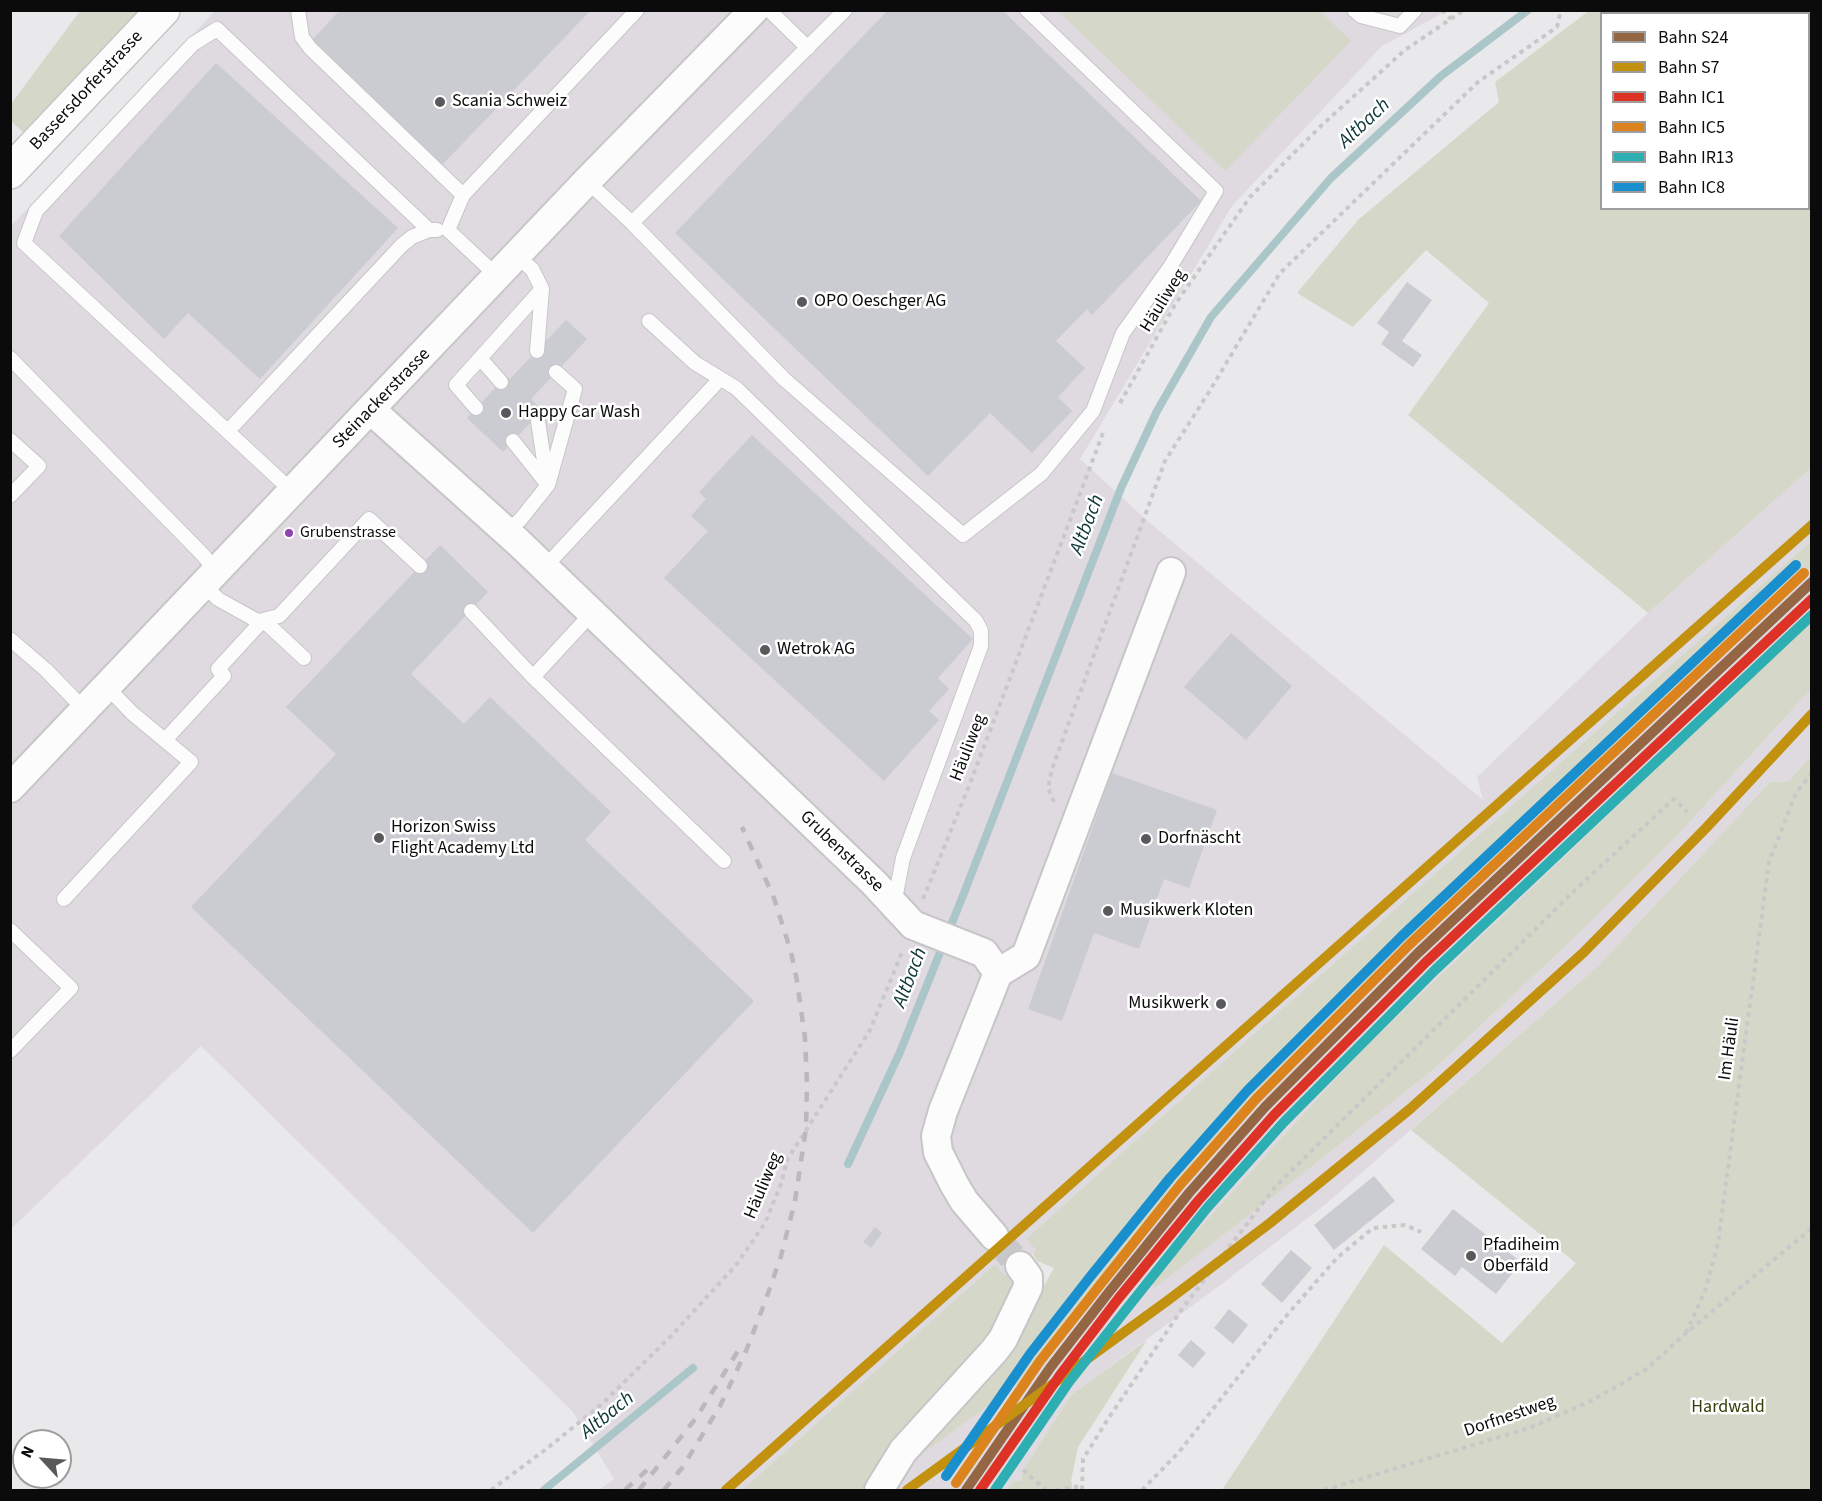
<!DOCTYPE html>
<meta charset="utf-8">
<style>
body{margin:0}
#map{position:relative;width:1822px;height:1501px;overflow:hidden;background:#e9e8ea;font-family:"Source Sans 3",sans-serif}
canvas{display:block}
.frame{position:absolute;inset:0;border:12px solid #0c0b0c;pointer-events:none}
.legend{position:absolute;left:1600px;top:12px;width:210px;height:198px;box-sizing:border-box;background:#fff;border:2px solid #9e9d9e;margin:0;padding:8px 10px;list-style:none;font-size:18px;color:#0c0b0c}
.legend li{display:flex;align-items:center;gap:12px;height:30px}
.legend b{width:30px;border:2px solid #9e9d9e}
.north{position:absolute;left:12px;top:1429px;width:60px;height:60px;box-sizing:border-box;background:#fff;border:2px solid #9e9d9e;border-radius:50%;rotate:296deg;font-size:16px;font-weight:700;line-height:24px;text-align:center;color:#0c0b0c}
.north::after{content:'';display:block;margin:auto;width:21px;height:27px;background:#59585a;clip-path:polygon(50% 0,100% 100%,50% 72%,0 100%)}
</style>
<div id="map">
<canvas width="1822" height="1501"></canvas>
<div class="frame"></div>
<ul class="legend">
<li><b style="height:8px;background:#946644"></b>Bahn S24</li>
<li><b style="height:8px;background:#c2910f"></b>Bahn S7</li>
<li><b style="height:8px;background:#dd3327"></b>Bahn IC1</li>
<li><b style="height:8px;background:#db841e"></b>Bahn IC5</li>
<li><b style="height:8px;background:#2caeb3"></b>Bahn IR13</li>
<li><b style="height:8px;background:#1a8fce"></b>Bahn IC8</li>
</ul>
<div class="north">N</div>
</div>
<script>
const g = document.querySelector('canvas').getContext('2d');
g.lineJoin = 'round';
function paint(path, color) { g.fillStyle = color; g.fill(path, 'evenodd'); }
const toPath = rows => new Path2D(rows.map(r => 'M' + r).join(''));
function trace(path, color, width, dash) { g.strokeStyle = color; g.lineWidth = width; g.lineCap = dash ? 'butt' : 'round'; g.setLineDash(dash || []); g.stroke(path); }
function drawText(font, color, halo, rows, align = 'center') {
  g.font = font + ' "Source Sans 3",sans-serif'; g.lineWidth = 5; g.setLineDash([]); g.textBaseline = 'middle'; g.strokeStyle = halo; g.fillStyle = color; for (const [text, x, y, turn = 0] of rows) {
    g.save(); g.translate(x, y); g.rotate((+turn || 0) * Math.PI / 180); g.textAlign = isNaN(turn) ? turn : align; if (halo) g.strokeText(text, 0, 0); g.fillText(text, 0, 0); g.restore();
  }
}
paint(toPath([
 [215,11,1446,11,1381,47,1232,206,1080,459,1151,524,1483,800,1477,777,1648,613,1811,468,1811,541,1264,1025,1026,1239,1037,1250,1020,1266,1007,1277,995,1264,742,1490,599,1490,614,1479,573,1412,201,1046,11,1229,11,226],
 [1811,567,1811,621,1361,1051,1170,1260,1152,1282,1154,1287,1300,1176,1434,1069,1569,943,1675,838,1811,689,1811,756,1789,781,1770,782,1599,965,1327,1203,1219,1286,1071,1395,1023,1470,1021,1481,1013,1481,1006,1490,872,1490,1033,1373,1095,1288,1189,1172,1345,1004,1488,866]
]), '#dedae0');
paint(toPath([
 [1590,10,1811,11,1812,80,1809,83,1808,14,1602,14,1602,208,1808,208,1809,139,1811,142,1811,468,1648,613,1408,415,1489,303,1426,250,1353,327,1297,293,1358,220,1499,102,1495,82],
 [80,11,142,11,26,135,11,121,11,104],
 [1058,11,1320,11,1351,41,1225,171],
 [1811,541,1811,567,1488,866,1345,1004,1189,1172,1095,1288,1033,1373,903,1468,1004,1357,1054,1268,1037,1261,1033,1254,1036,1250,1026,1239,1264,1025],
 [1811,621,1811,689,1675,838,1569,943,1434,1069,1300,1176,1154,1288,1151,1282,1170,1260,1361,1051],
 [1811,756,1811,1490,1222,1490,1384,1245,1502,1343,1576,1263,1411,1130,1599,965,1770,782,1789,781],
 [995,1264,1006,1276,1010,1274,1017,1281,996,1334,870,1490,742,1490],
 [1147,1340,1078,1447,1071,1481,1073,1490,1006,1490,1013,1481,1021,1481,1023,1470,1071,1395]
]), '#d5d8c8');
trace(toPath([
 [848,1164,900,1052,964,893,1121,488,1157,411,1211,317,1331,178,1441,76,1528,10],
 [544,1490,693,1368]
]), '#abc6c9', 8);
paint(toPath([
 [340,10,591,10,442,165,312,40],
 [888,10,1002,10,1201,201,1092,315,1087,309,1056,341,1085,368,1058,397,1072,411,1032,453,990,413,928,476,675,233],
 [216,63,398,228,260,379,188,313,164,339,59,236],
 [1407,282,1432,300,1402,341,1422,355,1413,367,1381,344,1389,332,1377,323],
 [566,320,587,339,531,399,542,410,503,452,467,418,506,376,510,379],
 [752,435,973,639,938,678,949,689,929,711,939,720,884,781,664,578,708,531,691,516,706,499,699,492],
 [440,545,488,592,411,674,464,724,490,697,611,812,585,840,754,1001,533,1233,191,907,336,754,286,707],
 [1231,633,1292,686,1246,740,1184,687],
 [1112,773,1217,810,1189,888,1164,879,1139,949,1094,933,1062,1021,1028,1009],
 [1374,1176,1395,1201,1334,1250,1314,1225],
 [1453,1209,1521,1262,1496,1294,1462,1267,1455,1276,1421,1249],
 [875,1227,882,1233,871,1248,863,1242],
 [1291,1250,1312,1268,1282,1303,1261,1284],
 [1229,1309,1248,1325,1233,1344,1214,1328],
 [1191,1340,1206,1353,1193,1368,1178,1355]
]), '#cbcbd2');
trace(toPath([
 [994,1236,1020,1266]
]), '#c8c7c9', 28, [28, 14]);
const service = toPath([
 [298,10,302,37,310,48,463,195],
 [769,10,808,48],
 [1354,10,1361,16,1400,26,1415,10],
 [587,181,632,223,784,379,963,535,1041,474,1093,411,1123,333,1170,267,1216,191,1027,10],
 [632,223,845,10],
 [497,276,448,230,463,195,637,10],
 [649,321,695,363,736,388,976,621,981,631,981,646,903,858,894,904],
 [537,351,542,289],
 [10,358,204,556,216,572],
 [480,358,501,382],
 [476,408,456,385,542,289,532,269,516,256],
 [537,415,547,480],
 [228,431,402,245,412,237,429,230,437,230],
 [10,440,39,466,10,496],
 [548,485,575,389,556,372],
 [293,492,24,243,36,211,193,44,217,29,429,230],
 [506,532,520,520,548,485,513,441],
 [544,568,720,379],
 [204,585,218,599,254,619,260,624],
 [471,611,533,677],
 [592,613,533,677,724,861],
 [263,620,304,658],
 [10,639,46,670,85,710],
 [165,740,224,676,218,669,263,620,279,616,369,519,420,566],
 [64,899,191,762,132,713,107,687],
 [10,930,71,988,10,1051]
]);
const minor = toPath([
 [371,410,518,542,874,883,913,925,984,953,998,973],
 [10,788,587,181,754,10],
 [998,973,1026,956,1171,572],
 [994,1236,964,1201,954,1184,938,1152,936,1136,943,1111,998,973],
 [879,1490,903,1451,994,1351,1003,1339,1028,1287,1028,1277,1020,1266]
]);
const secondary = toPath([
 [10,172,163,10]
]);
trace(service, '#c7c6c7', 16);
trace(minor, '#c7c6c7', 32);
trace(secondary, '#c7c6c7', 36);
trace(toPath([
 [1442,10,1451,19],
 [1120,403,1176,303,1250,197,1323,124,1405,50,1464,10],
 [1054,802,1048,788,1052,769,1165,461,1209,392,1280,273,1478,82,1557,27,1561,10],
 [923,899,969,786,1103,433],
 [1686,1333,1705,1291,1718,1243,1769,862,1796,793,1812,773],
 [1023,1470,1046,1490],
 [491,1490,545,1450,602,1404,672,1335,737,1264,765,1223,781,1184,787,1160,870,1030,903,950],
 [1056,1490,1081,1486],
 [1082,1490,1083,1459,1108,1419,1182,1309,1275,1187,1577,888,1674,799,1687,812],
 [1142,1490,1179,1452,1287,1315,1337,1258,1373,1228,1405,1225,1421,1232],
 [1324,1490,1529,1428,1593,1400,1648,1368,1686,1333,1812,1228]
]), '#c9c8c9', 4, [4.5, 4.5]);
trace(service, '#fcfcfc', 14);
trace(minor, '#fcfcfc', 28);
trace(secondary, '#fcfcfc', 33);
trace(toPath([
 [625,1490,647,1470],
 [639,1490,696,1418,738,1351],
 [664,1490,682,1468,720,1406,746,1351,765,1302,781,1256,795,1201,806,1128,807,1083,805,1038,797,981,791,952,774,898,742,827]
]), '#b9b8ba', 4.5, [10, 10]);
trace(toPath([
 [966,1490,1050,1368,1109,1292,1189,1193,1265,1107,1418,953,1812,582]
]), '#946644', 10);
trace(toPath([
 [726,1490,1812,525],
 [907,1490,1167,1301,1270,1223,1410,1109,1583,953,1706,828,1812,714]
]), '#c2910f', 10);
trace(toPath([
 [980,1490,1060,1375,1118,1299,1198,1201,1274,1115,1426,962,1812,599]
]), '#dd3327', 10);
trace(toPath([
 [956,1483,1040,1361,1100,1285,1180,1185,1256,1099,1410,944,1804,573]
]), '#db841e', 10);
trace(toPath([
 [995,1490,1069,1382,1128,1307,1207,1208,1283,1123,1435,970,1812,615]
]), '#2caeb3', 10);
trace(toPath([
 [946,1476,1030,1354,1090,1277,1170,1178,1247,1091,1402,936,1796,565]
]), '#1a8fce', 10);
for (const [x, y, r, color] of [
 [440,102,6,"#59585a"],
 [802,302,6,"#59585a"],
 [506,413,6,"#59585a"],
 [289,533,5,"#8e44ad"],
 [765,650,6,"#59585a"],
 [379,838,6,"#59585a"],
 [1146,839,6,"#59585a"],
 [1108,911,6,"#59585a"],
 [1221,1004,6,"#59585a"],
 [1471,1256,6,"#59585a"]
]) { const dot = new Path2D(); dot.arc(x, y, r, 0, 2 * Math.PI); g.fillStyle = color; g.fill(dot); trace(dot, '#fff', 2); }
drawText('16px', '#0c0b0c', '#fff', [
 ["Grubenstrasse",300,533]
], 'left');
drawText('18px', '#0c0b0c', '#fff', [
 ["Bassersdorferstrasse",87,91,-47],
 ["Häuliweg",1164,301,-58],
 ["Steinackerstrasse",382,399,-46],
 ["Häuliweg",969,748,-69],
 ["Grubenstrasse",841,852,44],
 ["Im Häuli",1730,1049,-82],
 ["Häuliweg",764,1186,-67],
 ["Dorfnestweg",1510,1417,-19]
]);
drawText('18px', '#0c0b0c', '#fff', [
 ["Scania Schweiz",452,102],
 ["OPO Oeschger AG",814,302],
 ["Happy Car Wash",518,413],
 ["Wetrok AG",777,650],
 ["Horizon Swiss",391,828],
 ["Flight Academy Ltd",391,849],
 ["Dorfnäscht",1158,839],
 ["Musikwerk Kloten",1120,911],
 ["Musikwerk",1209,1004,"right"],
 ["Pfadiheim",1483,1246],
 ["Oberfäld",1483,1267]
], 'left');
drawText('18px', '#363e0a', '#fff', [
 ["Hardwald",1728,1408]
]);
drawText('italic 20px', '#0d3638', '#fff', [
 ["Altbach",1365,124,-43],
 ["Altbach",1088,525,-69],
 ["Altbach",911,978,-69],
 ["Altbach",608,1416,-39]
]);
</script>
